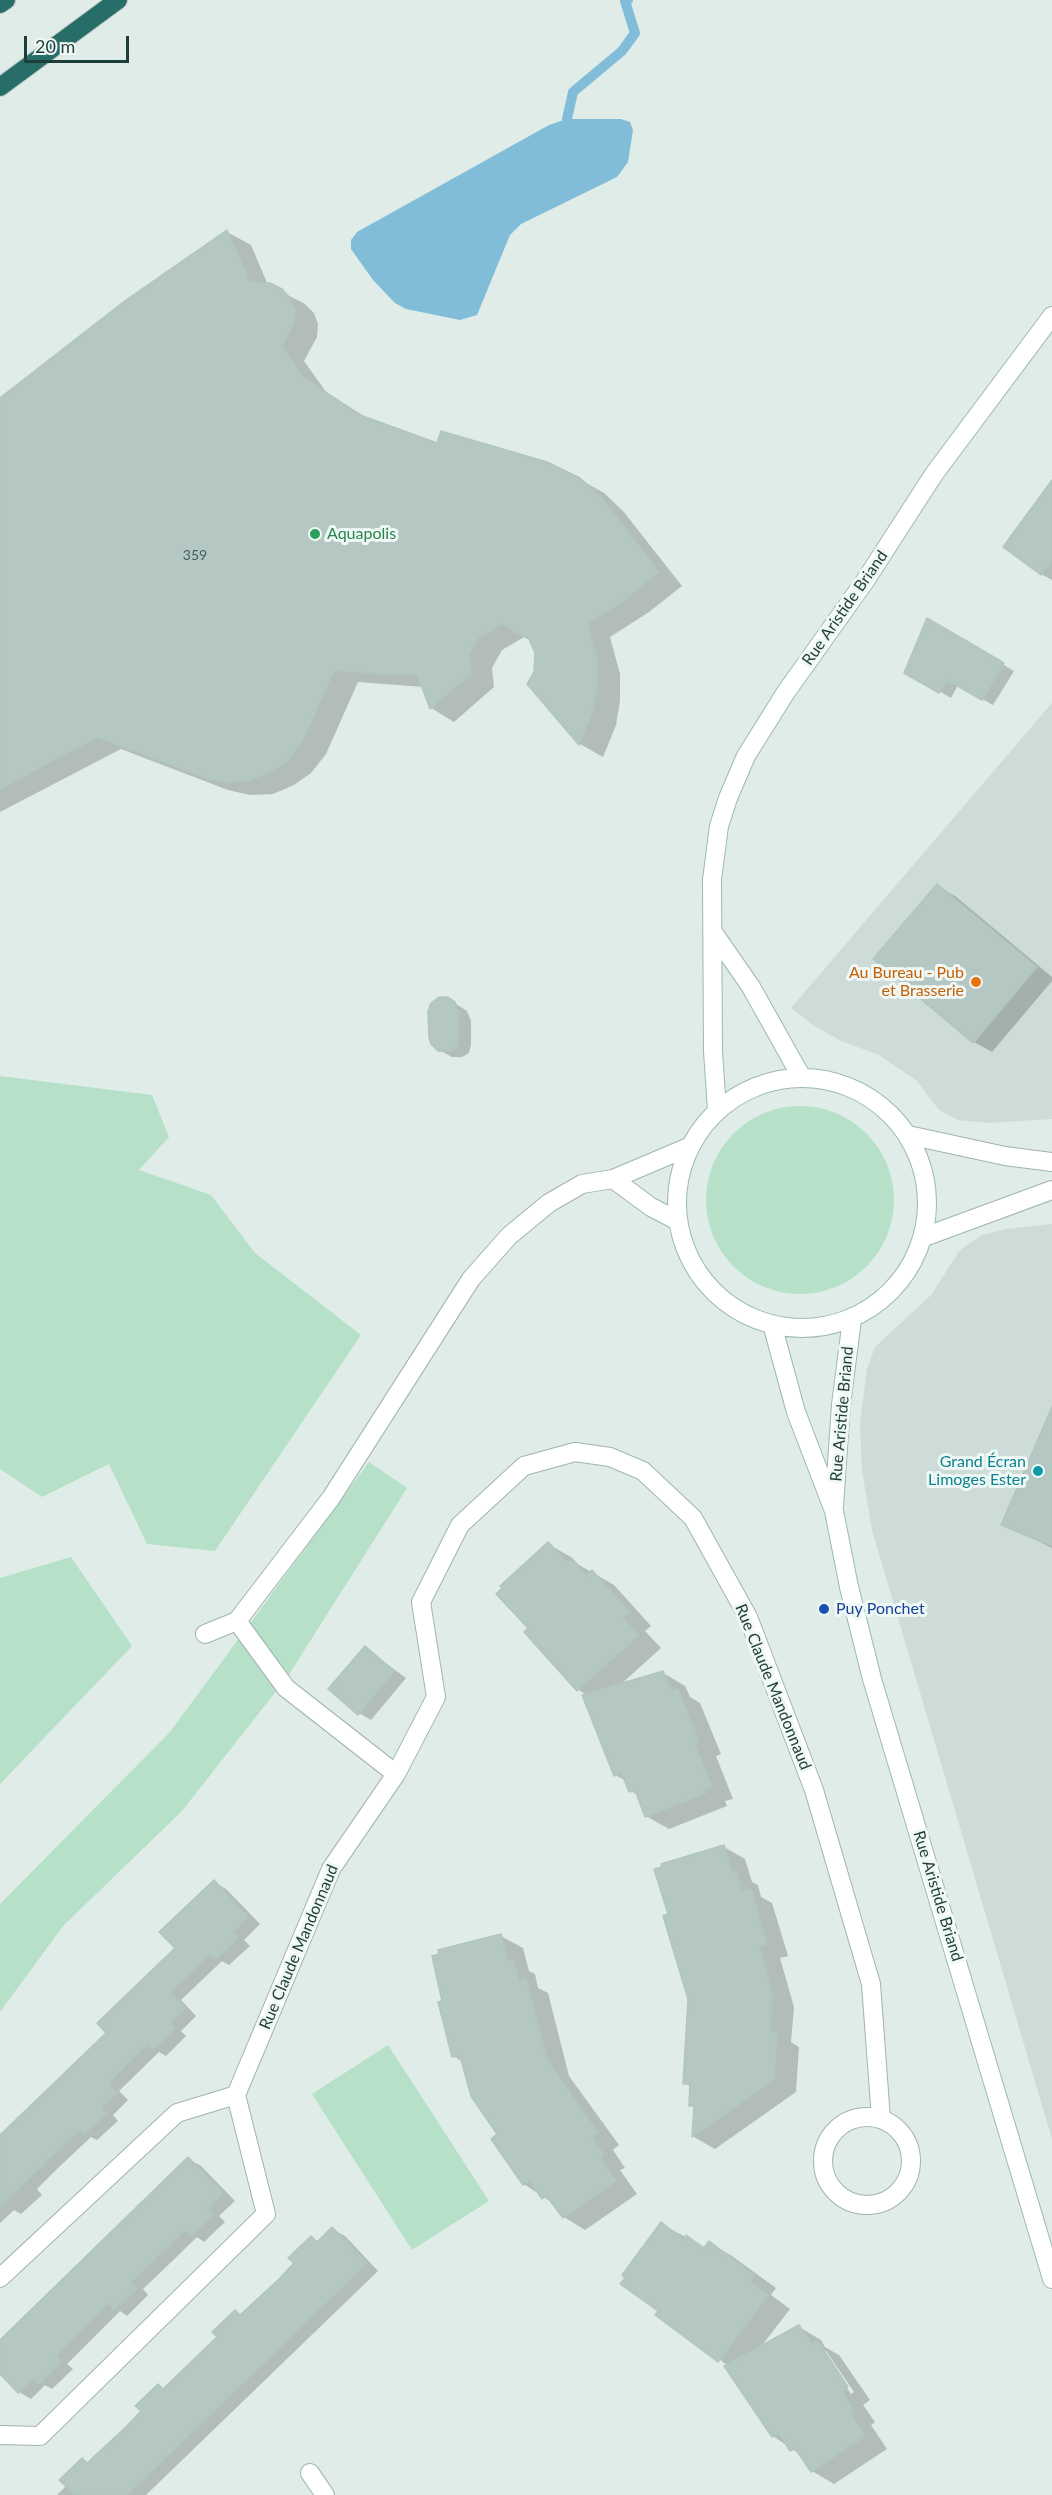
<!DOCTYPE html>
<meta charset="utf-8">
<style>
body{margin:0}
#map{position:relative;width:1052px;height:2495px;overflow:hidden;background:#dfece8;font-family:Lato,sans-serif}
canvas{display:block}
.scale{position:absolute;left:24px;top:36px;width:105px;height:27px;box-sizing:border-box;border:3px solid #1e3e3a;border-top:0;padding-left:8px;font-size:18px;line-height:21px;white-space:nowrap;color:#1e3e3a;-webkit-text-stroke:4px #f0f8f5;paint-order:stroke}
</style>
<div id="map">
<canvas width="1052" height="2495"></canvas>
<div class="scale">20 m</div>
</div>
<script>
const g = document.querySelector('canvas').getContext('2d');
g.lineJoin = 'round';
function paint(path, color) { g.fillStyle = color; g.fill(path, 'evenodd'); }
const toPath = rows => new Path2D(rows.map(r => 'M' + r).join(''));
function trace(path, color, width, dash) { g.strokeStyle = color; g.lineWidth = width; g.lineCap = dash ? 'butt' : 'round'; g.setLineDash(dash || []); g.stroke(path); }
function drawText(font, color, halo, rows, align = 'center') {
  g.font = font + ' Lato,sans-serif'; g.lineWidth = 6; g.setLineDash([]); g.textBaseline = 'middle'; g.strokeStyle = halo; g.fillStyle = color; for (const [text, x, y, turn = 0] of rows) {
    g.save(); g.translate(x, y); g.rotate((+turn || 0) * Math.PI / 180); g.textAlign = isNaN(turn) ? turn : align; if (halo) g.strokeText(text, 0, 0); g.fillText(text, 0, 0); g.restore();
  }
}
paint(toPath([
 [1052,703,1052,1119,987,1123,958,1120,939,1110,916,1080,879,1055,841,1041,813,1025,791,1008],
 [1052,1224,1052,2139,872,1530,862,1471,860,1424,867,1369,875,1347,931,1295,960,1250,982,1235,1006,1229]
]), '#cddcd8');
paint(toPath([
 [0,1076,152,1095,169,1137,139,1170,211,1195,255,1253,361,1335,215,1551,147,1544,109,1464,42,1497,0,1469],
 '706 1200a94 94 0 1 1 188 0a94 94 0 1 1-188 0Z',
 [369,1462,407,1488,288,1676,182,1811,63,1926,0,2012,0,1904,170,1732],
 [71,1557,132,1646,0,1784,0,1578],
 [388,2045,489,2201,412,2250,312,2094]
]), '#b6e0c7');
paint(toPath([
 [567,119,621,119,630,122,633,130,628,162,617,177,521,224,510,235,477,315,460,320,406,309,395,303,373,280,351,249,351,240,357,232,549,125]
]), '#81bdd8');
paint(toPath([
 [227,232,251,245,268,285,305,304,314,313,318,324,317,337,304,361,326,392,367,418,438,445,579,479,604,493,623,511,682,586,649,612,610,637,620,674,620,701,616,725,603,757,580,744,529,684,536,673,537,653,531,639,526,636,502,650,492,668,494,687,454,722,431,708,423,687,358,682,326,754,311,773,294,785,273,794,250,795,228,790,121,749,0,812,0,400],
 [1052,500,1052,580,1041,574],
 [928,620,1014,671,993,705,958,685,951,698,909,674],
 [937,886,955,896,1052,977,1052,981,992,1052,974,1042],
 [448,999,467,1011,471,1021,471,1044,469,1053,462,1057,452,1057,439,1050],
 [1052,1419,1052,1548,1003,1524],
 [548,1544,571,1557,579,1565,614,1585,651,1626,645,1631,661,1648,619,1686,663,1673,685,1686,690,1697,700,1703,721,1754,716,1756,733,1799,725,1801,727,1806,669,1829,646,1816,639,1796,631,1791,627,1781,615,1775,587,1695,577,1689,530,1628],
 [365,1648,406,1678,371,1720,359,1713],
 [724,1847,745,1859,752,1882,758,1885,761,1897,772,1903,788,1956,780,1958,794,2007,791,2042,799,2047,796,2092,715,2149,694,2137,695,2108,691,2105,692,2087,684,2083,689,1998,670,1915],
 [214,1882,226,1889,260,1924,244,1940,250,1946,229,1965,222,1961,181,2000,196,2016,181,2031,186,2036,166,2056,159,2052,119,2091,128,2100,113,2115,118,2121,97,2140,91,2137,57,2169,37,2189,42,2195,21,2214,14,2210,0,2223,0,2137,108,2033,177,1948],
 [501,1936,523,1948,529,1971,535,1974,538,1988,548,1993,569,2076,619,2145,613,2150,625,2168,620,2170,637,2194,585,2230,564,2217,554,2204,524,2184,463,2062,454,2056,444,2002],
 [188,2159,201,2166,235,2201,219,2216,225,2222,204,2242,197,2237,163,2270,143,2289,148,2295,127,2316,120,2311,67,2364,73,2369,52,2389,45,2385,31,2399,19,2392,0,2372,0,2342],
 [661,2224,706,2248,709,2243,732,2256,776,2288,771,2295,790,2309,760,2348,799,2327,821,2340,825,2347,839,2355,870,2400,863,2405,875,2422,871,2425,887,2449,834,2484,812,2471,802,2456,773,2436,728,2366,660,2311],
 [822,2351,826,2351,854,2392,851,2394],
 [332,2229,345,2236,378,2271,146,2495,57,2495,67,2485,82,2460,89,2464,143,2411,158,2386,165,2390,220,2337,235,2312,242,2316,296,2263,311,2238,319,2242]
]), '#0003');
trace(toPath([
 [567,119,573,92,622,51,635,33,625,1,628,0]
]), '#81bdd8', 10);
const building = toPath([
 [227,230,250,282,270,283,282,289,290,298,295,310,294,323,282,347,303,377,360,415,437,443,441,431,547,462,580,478,600,496,659,572,626,599,588,623,597,660,597,687,593,711,579,745,527,684,534,672,535,653,529,639,502,624,479,637,469,654,471,674,430,709,417,674,381,674,334,670,303,740,288,760,270,772,248,781,226,782,203,777,97,737,0,789,0,398,126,300,227,230],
 [1052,480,1052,560,1041,575,1003,547,1052,480],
 [927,618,1004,663,982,700,947,680,939,693,904,673,927,618],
 [937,884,1037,967,973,1043,873,959,937,884],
 [439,997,448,997,455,1002,459,1013,459,1037,457,1047,449,1051,438,1051,431,1044,429,1037,428,1011,431,1003,439,997],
 [1052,1407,1052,1546,1001,1525,1052,1407],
 [548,1542,568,1563,572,1559,586,1576,592,1570,630,1613,623,1618,639,1635,577,1691,524,1632,528,1628,496,1594,502,1588,500,1586,548,1542],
 [365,1646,394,1671,358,1715,328,1689,365,1646],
 [663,1671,671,1691,678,1689,699,1741,694,1743,712,1786,704,1789,706,1793,645,1817,635,1790,629,1792,621,1772,614,1776,582,1695,663,1671],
 [724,1845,732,1872,736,1871,742,1892,751,1889,767,1944,759,1946,772,1993,770,2032,777,2033,774,2080,692,2137,694,2106,689,2106,690,2084,683,2084,688,1999,663,1916,668,1914,654,1869,662,1867,661,1864,724,1845],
 [214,1880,248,1917,233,1932,238,1938,216,1959,210,1954,170,1992,185,2008,170,2023,175,2029,153,2050,147,2044,108,2083,117,2093,101,2107,107,2113,84,2134,79,2130,0,2206,0,2135,106,2033,97,2023,175,1948,159,1932,214,1880],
 [501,1934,508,1962,513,1960,519,1981,526,1979,548,2061,598,2133,592,2137,604,2155,600,2158,616,2181,563,2218,546,2195,542,2199,530,2181,523,2185,491,2139,497,2134,471,2096,460,2056,452,2057,438,2002,442,2001,432,1956,439,1954,438,1950,501,1934],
 [188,2157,223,2193,208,2208,213,2214,191,2236,185,2230,151,2263,131,2282,137,2288,114,2310,108,2303,56,2356,61,2362,39,2384,33,2378,18,2393,0,2374,0,2340,188,2157],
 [661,2222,684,2240,686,2235,704,2248,709,2241,754,2275,750,2281,768,2295,718,2362,655,2315,658,2311,620,2284,625,2278,622,2275,661,2222],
 [332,2227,367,2263,127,2495,75,2495,59,2480,82,2458,87,2463,126,2427,141,2411,135,2406,158,2384,163,2389,217,2337,212,2332,235,2310,240,2315,279,2279,294,2263,288,2258,311,2236,317,2242,332,2227],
 [799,2325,811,2344,817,2340,848,2387,842,2391,853,2409,850,2412,865,2436,811,2472,795,2448,790,2451,779,2433,772,2437,724,2366,799,2325]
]);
paint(building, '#b4c7c2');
trace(building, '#b1c6c1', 1.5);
const street = toPath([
 [908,1135,1005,1156,1052,1162],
 [613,1179,651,1207,678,1221],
 [924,1237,1052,1190],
 [237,1621,286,1688,396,1774],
 [205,1634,237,1621,331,1498,471,1279,509,1236,549,1203,582,1184,613,1179,691,1146],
 [236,2095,331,1869,396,1774,436,1697,421,1602,460,1525,524,1466,575,1452,610,1457,643,1471,693,1518,748,1617,814,1790,871,1984,881,2119],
 '823 2161a44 44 0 1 1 88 0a44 44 0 1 1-88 0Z',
 [0,2278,177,2113,236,2095,266,2214,40,2436,0,2435],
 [310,2473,325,2495]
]);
const secondary = toPath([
 [713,932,751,987,802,1078],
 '677 1203a125 125 0 1 1 250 0a125 125 0 1 1-250 0Z',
 [717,1111,713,1051,712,880,719,826,728,798,746,756,786,692,865,581,934,474,1052,316],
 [772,1324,796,1412,834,1511,849,1587,872,1679,1052,2279],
 [834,1506,841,1405,852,1319]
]);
const highway = toPath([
 [0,4,6,0],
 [0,87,118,0]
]);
trace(street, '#a1b4b0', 20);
trace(secondary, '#9cb9b3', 20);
trace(highway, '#c0c9c8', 20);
trace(street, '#fff', 18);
trace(secondary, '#fff', 18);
trace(highway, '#276e69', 18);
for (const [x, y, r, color] of [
 [315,534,6,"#2e9e5b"],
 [976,982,6,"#e8710a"],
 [1038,1471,6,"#0f9aa8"],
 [824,1609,6,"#1a4fb4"]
]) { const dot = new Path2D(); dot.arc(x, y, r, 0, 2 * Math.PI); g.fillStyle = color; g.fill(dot); trace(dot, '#f0f8f5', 2); }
drawText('14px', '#44605c', null, [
 ["359",195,555]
]);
drawText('16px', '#27864d', '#f0f8f5', [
 ["Aquapolis",327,534]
], 'left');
drawText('16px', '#1e3e3a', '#f0f8f5', [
 ["Rue Aristide Briand",845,608,-55],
 ["Rue Aristide Briand",842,1414,-85],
 ["Rue Claude Mandonnaud",773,1687,68],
 ["Rue Aristide Briand",938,1896,73],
 ["Rue Claude Mandonnaud",299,1947,-67]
]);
drawText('16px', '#c56008', '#f0f8f5', [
 ["Au Bureau - Pub",964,973],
 ["et Brasserie",964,991]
], 'right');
drawText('16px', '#0d838f', '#f0f8f5', [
 ["Grand Écran",1026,1462],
 ["Limoges Ester",1026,1480]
], 'right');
drawText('16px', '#164399', '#f0f8f5', [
 ["Puy Ponchet",836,1609]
], 'left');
</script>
